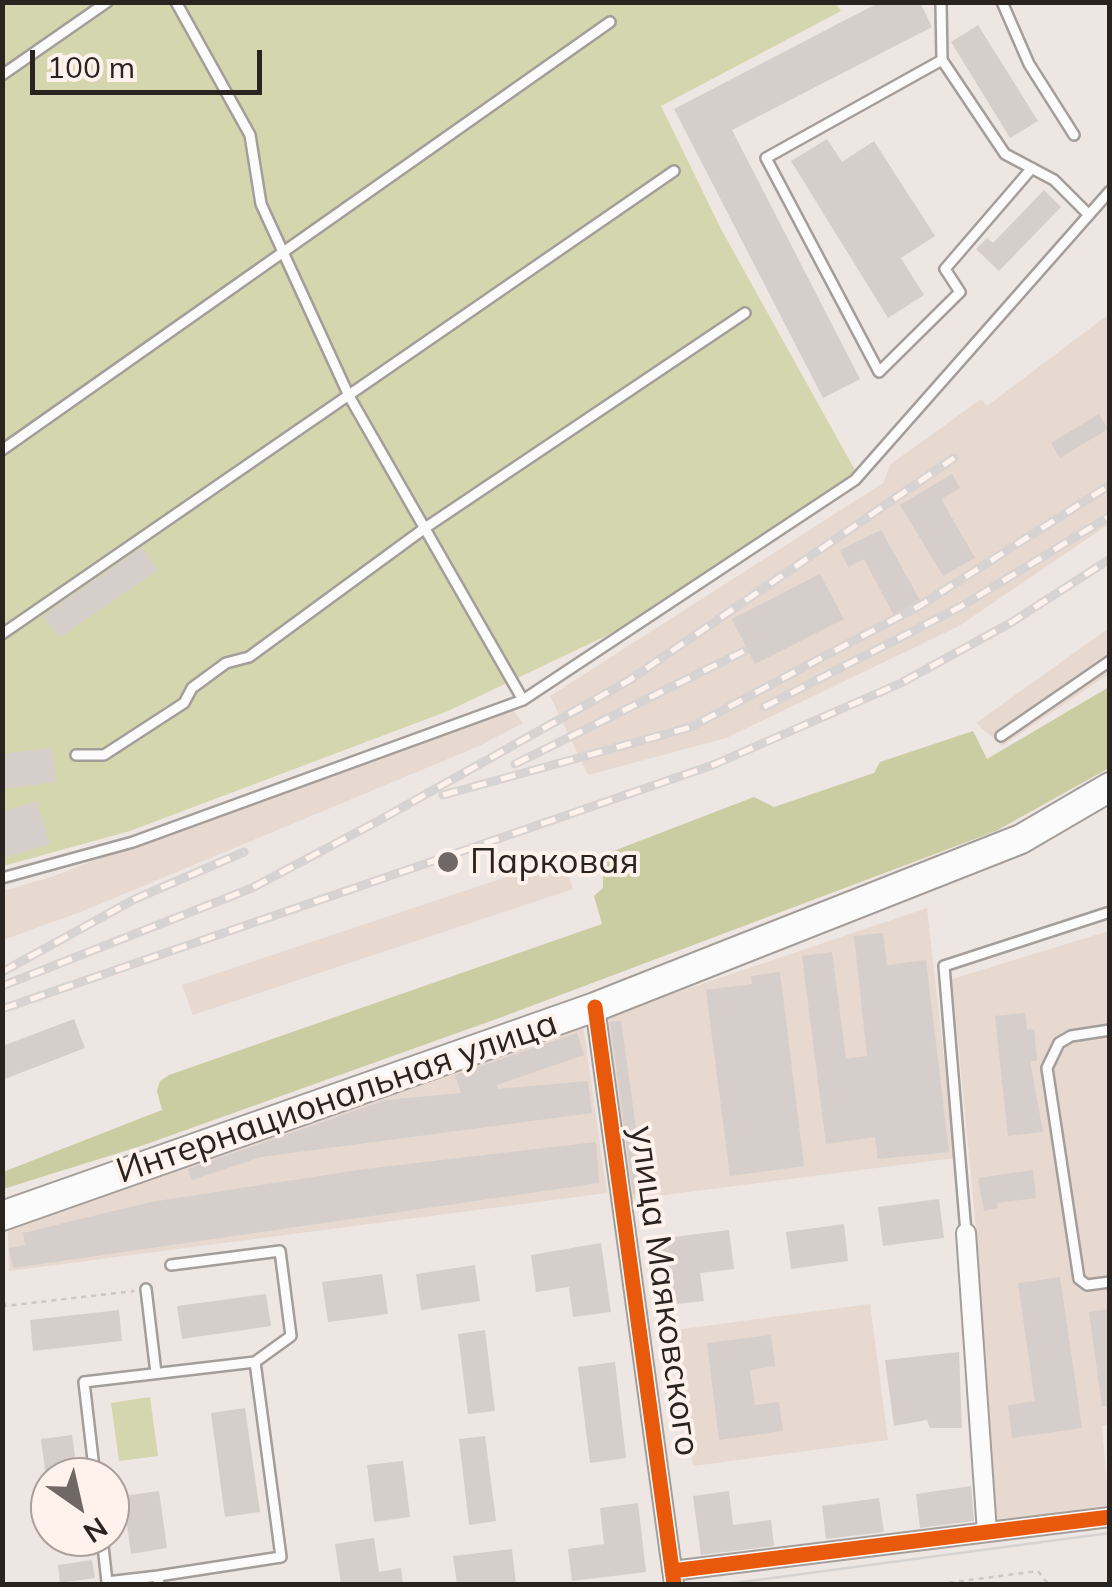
<!DOCTYPE html>
<meta charset="utf-8">
<style>
body{margin:0}
#map{position:relative;width:1112px;height:1587px;overflow:hidden;background:#eee6e2;font-family:Mulish,sans-serif}
canvas{display:block}
.frame{position:absolute;inset:0;border:5px solid #2a2421;pointer-events:none}
.north{position:absolute;left:30px;top:1457px;width:100px;height:100px;box-sizing:border-box;background:#fff2ec;border:2px solid #aaa09b;border-radius:50%;rotate:146deg;font-size:28px;font-weight:700;line-height:40px;text-align:center;color:#2a2421}
.north::after{content:'';display:block;margin:auto;width:35px;height:45px;background:#6f6865;clip-path:polygon(50% 0,100% 100%,50% 72%,0 100%)}
.scale{position:absolute;left:30px;top:50px;width:232px;height:45px;box-sizing:border-box;border:5px solid #2a2421;border-top:0;padding-left:12px;font-size:30px;line-height:35px;white-space:nowrap;color:#2a2421;-webkit-text-stroke:8px #fff2ec;paint-order:stroke}
</style>
<div id="map">
<canvas width="1112" height="1587"></canvas>
<div class="frame"></div>
<div class="north">N</div>
<div class="scale">100 m</div>
</div>
<script>
const g = document.querySelector('canvas').getContext('2d');
g.lineJoin = 'round';
function paint(path, color) { g.fillStyle = color; g.fill(path, 'evenodd'); }
const toPath = rows => new Path2D(rows.map(r => 'M' + r).join(''));
function trace(path, color, width, dash) { g.strokeStyle = color; g.lineWidth = width; g.lineCap = dash ? 'butt' : 'round'; g.setLineDash(dash || []); g.stroke(path); }
function drawText(font, color, halo, rows, align = 'center') {
  g.font = font + ' Mulish,sans-serif'; g.lineWidth = 8; g.setLineDash([]); g.textBaseline = 'middle'; g.strokeStyle = halo; g.fillStyle = color; for (const [text, x, y, turn = 0] of rows) {
    g.save(); g.translate(x, y); g.rotate((+turn || 0) * Math.PI / 180); g.textAlign = isNaN(turn) ? turn : align; if (halo) g.strokeText(text, 0, 0); g.fillText(text, 0, 0); g.restore();
  }
}
paint(toPath([
 [1109,314,1109,524,959,626,726,738,588,775,550,696,883,483,891,464,981,399,987,406],
 [1109,628,1109,674,1002,746,976,723],
 [508,703,523,723,479,746,83,911,3,940,3,891,51,877],
 [563,858,573,889,193,1015,182,985],
 [927,908,955,1158,625,1200,601,1018],
 [1109,931,1110,1424,1102,1426,1109,1509,990,1530,962,1257,976,1245,976,1228,952,979],
 [583,1024,607,1193,9,1271,8,1228],
 [870,1304,888,1440,693,1466,675,1330]
]), '#e7d8d0');
paint(toPath([
 [3,3,835,3,841,11,661,106,721,229,861,481,650,615,448,711,130,831,3,866],
 [150,1397,158,1456,119,1461,111,1403]
]), '#d4d6ad');
paint(toPath([
 [1109,687,1109,768,996,831,502,1017,141,1146,3,1189,3,1172,162,1110,157,1091,160,1081,169,1075,602,924,594,896,603,888,603,855,754,797,774,807,874,773,880,762,973,731,987,759]
]), '#cacca2');
paint(toPath([
 [880,2,920,2,932,27,732,130,860,379,823,398,674,109],
 [978,25,1038,121,1010,138,951,42],
 [827,139,842,162,874,141,935,236,901,258,924,295,888,318,791,161],
 [1044,190,1061,207,999,271,976,249,987,238,993,243],
 [1099,414,1108,429,1060,458,1051,443],
 [952,474,960,488,941,499,975,558,943,576,900,505],
 [881,530,921,602,894,616,864,559,848,567,840,550],
 [142,547,158,570,59,638,43,616],
 [820,574,844,619,755,664,732,619],
 [52,748,56,782,2,789,2,754],
 [37,801,50,844,2,858,2,812],
 [883,933,887,965,926,960,949,1152,878,1159,875,1137,826,1144,802,956,832,952,846,1059,867,1056,854,936],
 [780,972,804,1166,730,1176,706,990,752,984,751,976],
 [1025,1013,1027,1030,1034,1029,1037,1061,1030,1061,1043,1132,1008,1136,995,1016],
 [74,1019,85,1048,2,1080,2,1046],
 [621,1021,645,1193,633,1194,610,1022],
 [577,1033,584,1055,497,1085,498,1089,588,1081,592,1113,261,1157,192,1180,188,1169,386,1100,461,1093,455,1075],
 [596,1142,599,1183,13,1268,9,1248,25,1245,23,1233,151,1202,365,1169],
 [1033,1170,1036,1198,997,1203,998,1208,984,1211,978,1178],
 [939,1199,944,1238,883,1246,878,1207],
 [844,1224,848,1261,791,1269,786,1232],
 [729,1230,734,1269,700,1273,704,1301,666,1305,658,1239],
 [601,1243,611,1312,573,1317,569,1287,536,1292,531,1255],
 [475,1265,480,1301,421,1310,416,1274],
 [382,1274,388,1314,328,1322,322,1282],
 [1060,1277,1082,1428,1012,1438,1008,1405,1035,1401,1018,1283],
 [266,1294,271,1326,182,1339,177,1306],
 [1110,1309,1110,1406,1102,1406,1089,1312],
 [119,1310,122,1341,33,1351,30,1320],
 [485,1330,495,1411,468,1414,458,1334],
 [771,1335,775,1366,750,1370,755,1405,779,1402,783,1431,719,1440,707,1343],
 [959,1352,962,1428,930,1428,927,1420,894,1426,885,1360],
 [615,1362,626,1458,590,1463,578,1367],
 [245,1408,260,1512,225,1517,211,1413],
 [72,1435,78,1477,46,1477,41,1439],
 [485,1436,496,1521,469,1525,459,1439],
 [403,1461,410,1517,374,1522,367,1465],
 [971,1486,974,1521,920,1528,916,1494],
 [159,1491,167,1548,131,1554,123,1496],
 [729,1491,733,1525,771,1520,774,1546,701,1555,693,1496],
 [879,1498,884,1532,826,1539,822,1506],
 [638,1503,646,1572,572,1581,568,1549,604,1544,600,1508],
 [374,1538,379,1572,401,1568,403,1584,341,1584,335,1544],
 [512,1549,516,1584,457,1584,453,1556],
 [92,1560,95,1578,60,1583,58,1565]
]), '#d5cecb');
const lane = toPath([
 [176,2,250,135,261,204,349,396,523,700],
 [1002,2,1029,64,1074,135],
 [941,3,942,60,1005,154,1054,180,1089,215],
 [942,60,766,158,879,372,960,292,945,269,1032,168],
 [2,75,107,2],
 [2,450,610,22],
 [2,634,674,171],
 [1001,736,1110,661],
 [76,755,104,755,184,703,192,688,226,663,249,657,425,528,745,313],
 [2,878,133,842,523,700,855,480,1110,191],
 [1110,1030,1071,1036,1059,1043,1047,1068,1079,1279,1087,1285,1110,1282],
 [966,1233,944,966,1110,912],
 [146,1289,156,1373],
 [95,1477,84,1382,255,1362],
 [102,1537,107,1582,158,1576],
 [159,1584,158,1576,281,1557,255,1362,291,1336,280,1251,171,1265]
]);
const street = toPath([
 [595,1007,674,1584],
 [966,1233,987,1532],
 [672,1571,1110,1517]
]);
const secondary = toPath([
 [2,1216,595,1007,1021,839,1110,787]
]);
trace(lane, '#a49e9b', 14);
trace(street, '#a49e9b', 22);
trace(secondary, '#a49e9b', 32);
trace(toPath([
 [2,1293,5,1306,134,1291],
 [647,1584,657,1583],
 [939,1584,1038,1571,1048,1584]
]), '#cbc7c6', 2.5, [5, 5]);
trace(lane, '#fcfbfb', 9);
trace(street, '#fcfbfb', 18);
trace(secondary, '#fcfbfb', 28);
trace(toPath([
 [727,1584,1110,1533]
]), '#d6d3d2', 2.5);
const rail = toPath([
 [764,707,960,607,1110,516],
 [515,764,744,651],
 [443,795,691,727,921,605,1110,485],
 [2,972,135,899,244,852],
 [2,986,252,888,378,821,628,681,954,458],
 [2,1009,713,765,901,683,1012,622,1110,559]
]);
trace(rail, '#d6d3d2', 9);
trace(rail, '#fff2ec', 5, [15]);
trace(toPath([
 [595,1007,674,1584],
 [672,1571,1110,1517]
]), '#e8590c', 15);
for (const [x, y, r, color] of [
 [448,862,12,"#6f6865"]
]) { const dot = new Path2D(); dot.arc(x, y, r, 0, 2 * Math.PI); g.fillStyle = color; g.fill(dot); trace(dot, '#fff2ec', 4); }
drawText('35px', '#2a2421', '#fff2ec', [
 ["Парковая",470,862]
], 'left');
drawText('35px', '#2a2421', '#fff2ec', [
 ["Интернациональная улица",337,1098,-19],
 ["улица Маяковского",664,1291,82]
]);
</script>
